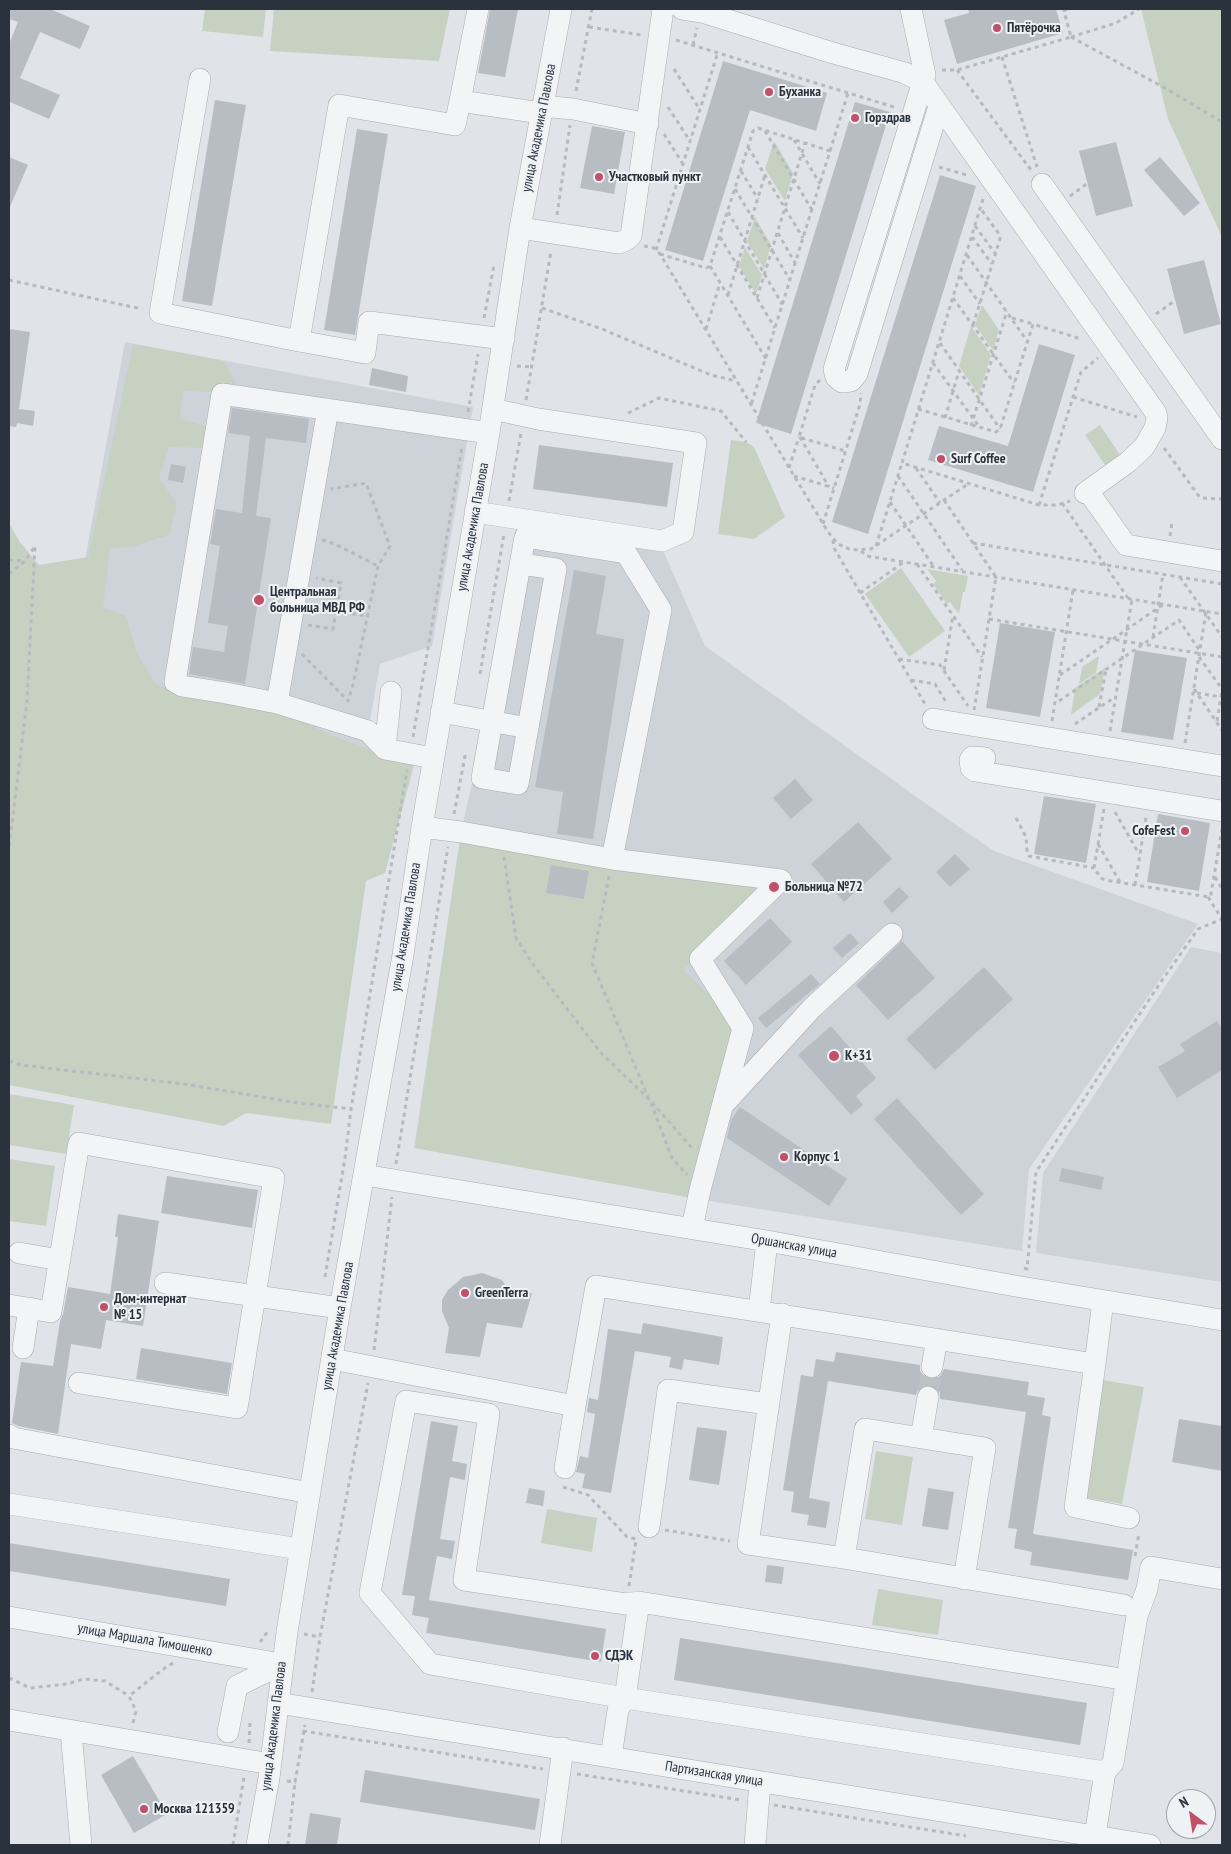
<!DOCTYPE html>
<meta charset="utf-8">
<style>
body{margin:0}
#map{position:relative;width:1231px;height:1854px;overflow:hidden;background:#e0e4e8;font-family:"PT Sans Narrow",sans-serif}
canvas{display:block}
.frame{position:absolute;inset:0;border:10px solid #2a333d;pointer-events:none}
.north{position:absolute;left:1166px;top:1789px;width:50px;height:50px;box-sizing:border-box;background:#eff2f5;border:1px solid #a0a6ab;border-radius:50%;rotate:329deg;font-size:14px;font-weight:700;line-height:20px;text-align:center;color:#2a333d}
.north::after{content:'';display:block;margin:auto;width:18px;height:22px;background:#c25069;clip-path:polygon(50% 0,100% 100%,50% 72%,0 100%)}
</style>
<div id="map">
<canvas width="1231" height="1854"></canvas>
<div class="frame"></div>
<div class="north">N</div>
</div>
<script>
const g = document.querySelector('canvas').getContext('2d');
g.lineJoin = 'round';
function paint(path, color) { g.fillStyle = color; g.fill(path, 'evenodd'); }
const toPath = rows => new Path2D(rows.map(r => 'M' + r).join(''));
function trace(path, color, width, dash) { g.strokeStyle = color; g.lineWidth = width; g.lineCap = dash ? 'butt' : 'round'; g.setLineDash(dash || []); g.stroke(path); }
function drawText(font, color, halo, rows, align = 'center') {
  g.font = font + ' "PT Sans Narrow",sans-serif'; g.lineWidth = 4; g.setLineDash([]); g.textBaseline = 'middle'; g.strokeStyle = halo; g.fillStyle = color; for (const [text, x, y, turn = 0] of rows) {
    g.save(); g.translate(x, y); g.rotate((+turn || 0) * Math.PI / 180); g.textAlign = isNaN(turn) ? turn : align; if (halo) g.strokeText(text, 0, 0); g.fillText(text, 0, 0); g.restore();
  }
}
paint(toPath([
 [125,342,473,407,432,646,380,664,366,744,411,760,47,766],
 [520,526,662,548,705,646,949,820,994,851,1198,924,1029,1169,1022,1251,698,1199,414,1148,461,832,486,721],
 [1191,947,1222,953,1222,1282,1036,1253,1043,1173]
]), '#ced3d9');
paint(toPath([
 [205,9,266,9,263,37,202,31],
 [274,9,450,9,439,61,270,51],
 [1141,9,1222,9,1222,237,1168,119],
 [774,141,793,173,785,201,765,169],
 [755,217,771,245,764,269,747,241],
 [745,247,762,275,756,294,739,266],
 [982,305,999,330,993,350,975,325],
 [971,326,991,355,979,395,959,366],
 [133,344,224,361,236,383,210,392,183,391,180,419,207,426,204,448,169,447,159,478,177,504,169,535,135,546,110,549,103,608,126,616,137,653,155,683,179,695,254,699,336,737,414,765,385,873,366,881,331,1124,246,1113,224,1126,9,1085,9,523,19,541,39,565,88,557],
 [1100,425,1120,455,1105,465,1085,435],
 [731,440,746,442,754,447,785,517,754,539,718,534],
 [901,568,945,631,909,657,865,594],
 [927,569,968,576,965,592,963,592,959,614,950,602,947,604,933,584,936,581],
 [1099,656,1096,673,1079,684,1082,667],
 [1105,668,1100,694,1071,715,1075,688],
 [461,832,777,881,683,970,737,1020,698,1199,415,1148],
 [9,1094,74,1105,66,1154,9,1145],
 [9,1159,55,1166,46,1226,9,1221],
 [1103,1380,1144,1387,1122,1504,1082,1497],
 [876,1451,913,1457,902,1525,865,1519],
 [547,1509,597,1518,592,1552,541,1543],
 [878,1589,943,1600,938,1635,872,1625]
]), '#c7d1c2');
paint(toPath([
 [9,9,50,9,90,26,80,49,40,32,20,78,60,95,49,119,10,102,9,105,9,44,18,22,9,19],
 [490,9,518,9,505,77,478,73],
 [968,9,1056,9,1063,33,957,64,944,20,969,13],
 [723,61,827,93,816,131,750,110,703,261,665,250],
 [215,100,246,105,212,306,182,301],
 [855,102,890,112,791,434,756,423],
 [592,126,625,132,614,194,580,188],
 [357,129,388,134,355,335,324,330],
 [1116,142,1133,206,1096,216,1079,151],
 [9,157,28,165,9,209],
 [1160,157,1200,203,1184,216,1144,170],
 [940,175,976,186,868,534,832,522],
 [1204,260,1221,324,1184,334,1167,269],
 [9,329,30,332,19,409,35,411,33,426,17,423,16,427,9,426],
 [1039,344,1075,355,1033,492,928,460,939,426,1008,446],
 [372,368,408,376,406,392,369,385],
 [232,408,309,419,306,443,266,438,256,516,271,518,245,684,189,674,193,647,224,652,228,626,208,623,220,546,210,544,216,509,242,513,250,436,228,433],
 [539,445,673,463,667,507,533,489],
 [171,464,186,467,183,483,168,480],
 [574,570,606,576,596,634,624,639,593,839,557,834,563,792,535,787],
 [1000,623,1055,632,1040,717,986,708],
 [1135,650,1187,658,1173,740,1121,732],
 [795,779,813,800,791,819,773,798],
 [1044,796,1096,804,1086,863,1034,854],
 [1158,814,1210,823,1199,891,1147,882],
 [858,822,892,859,844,902,811,864],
 [955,854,970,869,950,887,936,872],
 [551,865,589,871,584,899,546,893],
 [899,887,909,897,892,913,883,902],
 [770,918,792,942,746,985,724,961],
 [850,933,859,943,842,958,833,948],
 [902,941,935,978,888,1020,856,985],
 [984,967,1013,999,935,1070,906,1039],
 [811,974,820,984,766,1028,758,1018],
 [1217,1021,1222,1029,1222,1070,1177,1098,1158,1067,1185,1051,1180,1044],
 [831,1026,876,1078,856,1096,863,1105,851,1115,798,1055],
 [897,1098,984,1194,961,1215,874,1119],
 [740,1107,847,1179,829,1206,727,1138,731,1120],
 [1062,1168,1104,1177,1101,1190,1059,1181],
 [167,1176,258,1190,252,1228,161,1213],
 [118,1214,159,1221,143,1326,106,1320,101,1349,71,1344,58,1434,18,1426,12,1423,21,1362,53,1366,60,1321,63,1314,68,1287,110,1294,118,1237,115,1237],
 [482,1273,502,1280,508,1290,532,1293,522,1328,487,1323,480,1357,445,1353,449,1328,442,1311,442,1300,448,1290,463,1277],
 [643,1323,723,1337,719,1365,684,1359,682,1370,669,1367,671,1357,635,1351,611,1493,582,1488,585,1474,576,1472,580,1456,588,1458,595,1414,587,1412,589,1398,598,1400,608,1329,641,1334],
 [141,1348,232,1363,227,1394,136,1379],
 [836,1352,920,1365,920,1371,924,1376,930,1379,936,1379,941,1375,944,1369,1029,1382,1027,1395,1045,1398,1042,1415,1051,1417,1033,1534,1133,1550,1128,1580,1030,1565,1032,1552,1014,1548,1017,1529,1008,1528,1026,1412,940,1399,940,1392,936,1388,931,1385,923,1386,918,1389,916,1395,828,1381,809,1498,830,1502,826,1528,807,1525,809,1515,791,1512,794,1492,783,1490,801,1375,813,1377,816,1359,834,1362],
 [1179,1419,1222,1426,1222,1471,1172,1462],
 [431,1421,458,1426,452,1461,467,1464,465,1480,450,1477,440,1539,455,1541,452,1559,437,1556,429,1600,606,1629,601,1662,426,1633,429,1618,412,1615,415,1596,402,1595],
 [697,1427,727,1431,719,1485,689,1480],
 [529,1488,545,1491,543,1506,526,1503],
 [928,1488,954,1492,948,1530,922,1526],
 [9,1543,230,1579,226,1606,9,1571],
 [767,1565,784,1567,782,1584,765,1582],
 [680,1638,1087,1703,1080,1745,674,1680],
 [133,1756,167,1814,134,1833,101,1775],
 [365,1770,540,1799,535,1830,360,1802],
 [310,1813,341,1818,337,1845,305,1845]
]), '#b8bdc4');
trace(toPath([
 [928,1397,932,1367]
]), '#bcc1c6', 21, [21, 11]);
const minor = toPath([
 [478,9,460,101,541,113],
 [682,9,702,12,833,53,891,69,905,73,923,82,1156,413,1157,418,1155,428,1144,447,1128,462,1085,493],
 [911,9,925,75,834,369,836,377,842,382,851,381,857,374,939,106],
 [200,79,160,313,299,341,339,105,455,125,460,101],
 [542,106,573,109,648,124],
 [1042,184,1222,439],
 [520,228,619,243,626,240,631,236,663,9],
 [299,341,365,353,369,322,504,339],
 [1088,491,1126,545,1222,561],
 [475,512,662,541,683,532,696,443,538,419,493,409],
 [521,564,556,569,518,784,482,778,525,537,626,553,661,610,612,859],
 [277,703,328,409],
 [441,712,528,728],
 [933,719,1222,766],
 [385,749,391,692],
 [433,758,385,749,368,731,277,703,226,693,182,686,175,682,222,394,489,433],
 [985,758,972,757,970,760,971,768,975,771,1222,811],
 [422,827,461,832,612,859,781,880,700,959,743,1028,700,1190,692,1228],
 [725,1103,812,1008,892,934],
 [364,1175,767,1241,1021,1287,1222,1320],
 [19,1253,60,1260],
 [165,1283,340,1308],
 [9,1305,51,1312,79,1143,274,1178,237,1408,79,1383],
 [759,1311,767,1241],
 [782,1314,748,1544,844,1558,1124,1605],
 [23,1348,29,1308],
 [332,1359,575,1406,596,1286,1095,1364,1103,1301],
 [1095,1364,1075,1507,1129,1518],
 [932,1367,937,1339],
 [9,1435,13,1438,310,1493],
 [921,1438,928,1397],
 [565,1468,575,1406],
 [9,1504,300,1549],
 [649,1527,668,1390,768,1404],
 [844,1558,865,1429,985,1448,964,1579],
 [9,1617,282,1664],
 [278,1703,1150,1845],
 [9,1720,271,1764],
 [71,1731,81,1845],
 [228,1732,237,1686,282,1664],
 [611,1757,618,1710,625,1698,639,1602],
 [1105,1772,1113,1763,1137,1616,1147,1589,1151,1567,1222,1579],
 [1095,1836,1105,1772,625,1698,430,1664,370,1593,406,1401,489,1414,464,1580,626,1604,639,1602,1115,1678],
 [257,1845,269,1778,287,1632,340,1308,403,955,422,827,489,433,520,228,561,9],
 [550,1845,563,1748],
 [755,1845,760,1782]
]);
trace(minor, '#a6abb1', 22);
trace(toPath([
 [589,27,642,35],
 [1071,37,1165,88,1222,122],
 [1071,37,1116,23,1139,9],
 [676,40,897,108],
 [693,45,697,28],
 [1002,57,1037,167],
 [674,69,700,110],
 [942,70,957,70,1071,37,1064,11,1067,9],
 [957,70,1031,170],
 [576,91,592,9],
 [668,107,690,141],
 [765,131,812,210],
 [664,134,683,164],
 [794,140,820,184],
 [748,147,803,238],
 [830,151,848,93],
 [939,167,967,175],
 [741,171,758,199],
 [735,189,790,280],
 [1070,196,1088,183],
 [983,199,902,463,1039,505,1057,505,1070,501],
 [728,212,782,304],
 [557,215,570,125],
 [975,226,995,253],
 [778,233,795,263],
 [720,237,775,328],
 [972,237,992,264],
 [644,246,654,248,660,254,828,532,838,544,851,550,871,549,968,484],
 [656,250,718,52],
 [660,254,706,268,710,266,753,131,758,128,830,151,751,405],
 [967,255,1027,341],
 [710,266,766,359],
 [960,276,980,304],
 [9,280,142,309],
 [728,295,765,175],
 [757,298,805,143],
 [953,298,1014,383],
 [542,308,602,329,711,375,736,381],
 [1156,314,1176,300],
 [484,318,494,265],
 [1012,318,1033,324],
 [973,325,1000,239,999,234,981,209],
 [706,329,720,283],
 [940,343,1000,429],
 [933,363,980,428],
 [517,366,532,367],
 [820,380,815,385,799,437,845,451],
 [1073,397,1137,417],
 [526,400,551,251],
 [918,409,996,432,1000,429,1033,324,1081,339],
 [468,412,478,354],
 [628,413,659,398,721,411,746,442],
 [945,418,959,371],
 [971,426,1007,311],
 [800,437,829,487],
 [1164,448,1198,495,1202,498,1222,499],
 [789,468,799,437],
 [916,468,940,503],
 [794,476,834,488],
 [898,476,962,570],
 [944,500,996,577,974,710],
 [509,501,521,433],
 [890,502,934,567],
 [1062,503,1128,598],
 [1039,505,1081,372,1098,358],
 [823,524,860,404,861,393],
 [1170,536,1172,522],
 [322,540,335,544,378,566],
 [833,540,834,548,925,704],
 [973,543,1222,584],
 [876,546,902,463],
 [861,551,867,556,1222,614],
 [9,560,25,561],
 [917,564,982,657],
 [9,574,25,561,35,546,27,701,9,848],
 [1180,577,1222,637],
 [860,593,904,562],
 [336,611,367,616],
 [989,619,1222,657],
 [308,625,333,629,341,583,316,578],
 [1153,637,1163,574],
 [302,654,348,701,353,685,378,566,390,546,366,483,331,489],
 [1199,657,1222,689],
 [899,659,940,665,968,706],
 [944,670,953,615],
 [480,674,504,534],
 [1060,675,1164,604],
 [911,680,935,684,946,702],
 [1194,689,1222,730],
 [1197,693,1221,697],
 [1059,701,1179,620,1200,651],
 [1099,707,1106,669],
 [1052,721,1073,590],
 [1217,721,1222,690],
 [1075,724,1115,697],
 [1110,731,1132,599],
 [413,737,462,447],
 [1185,743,1206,612],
 [1104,809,1094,868,1101,878,1105,880,1209,897,1211,894,1222,829],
 [1115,812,1139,854],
 [454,814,466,751],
 [1016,818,1026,837,1027,850,1029,856,1094,868],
 [1098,844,1120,882],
 [504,857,516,938,532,963,601,1053,650,1100,692,1148],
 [609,876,592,963,648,1097],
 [1215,877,1222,889],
 [1135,885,1146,817],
 [1208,897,1222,919],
 [9,1061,21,1065,184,1084,292,1102,351,1109],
 [651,1103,672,1158,687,1175],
 [396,1164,448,847],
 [1024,1268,1027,1269,1036,1172,1156,989,1198,929,1222,919],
 [325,1277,345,1158,351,1109,407,770],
 [374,1350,392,1197],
 [563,1487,588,1495,627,1537,636,1539],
 [665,1530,730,1541],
 [1135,1556,1139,1533],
 [629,1586,636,1540],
 [304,1634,320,1637],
 [260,1642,268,1631],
 [9,1678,30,1688,67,1684,83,1679,105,1681,129,1696],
 [312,1692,320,1637,368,1383],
 [133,1723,136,1711,129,1696,162,1670,173,1663],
 [303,1731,543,1769],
 [249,1743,250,1722],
 [577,1774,741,1800],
 [287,1781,295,1782,305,1725],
 [774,1805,966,1836],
 [233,1845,244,1777],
 [288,1845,295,1782]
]), '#b6babe', 3, [4, 4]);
trace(minor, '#f2f4f6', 21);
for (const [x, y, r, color] of [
 [997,28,5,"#c25069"],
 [769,92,5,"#c25069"],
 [855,118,5,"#c25069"],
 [599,177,5,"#c25069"],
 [941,459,5,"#c25069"],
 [259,600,6,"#c25069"],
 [1185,831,5,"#c25069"],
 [774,887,6,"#c25069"],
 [834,1056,6,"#c25069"],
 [784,1157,5,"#c25069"],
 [465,1293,5,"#c25069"],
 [104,1307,5,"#c25069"],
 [595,1656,5,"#c25069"],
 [144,1809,5,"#c25069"]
]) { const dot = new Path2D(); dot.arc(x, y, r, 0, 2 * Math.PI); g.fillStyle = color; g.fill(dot); trace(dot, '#eff2f5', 2); }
drawText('bold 14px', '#2a333d', '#eff2f5', [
 ["Пятёрочка",1007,28],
 ["Буханка",779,92],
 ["Горздрав",865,118],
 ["Участковый пункт",609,177],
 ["Surf Coffee",951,459],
 ["Центральная",270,592],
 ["больница МВД РФ",270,608],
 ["CofeFest",1175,831,"right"],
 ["Больница №72",785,887],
 ["К+31",845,1056],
 ["Корпус 1",794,1157],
 ["GreenTerra",475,1293],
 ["Дом-интернат",114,1299],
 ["№ 15",114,1315],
 ["СДЭК",605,1656],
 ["Москва 121359",154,1809]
], 'left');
drawText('14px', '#2a333d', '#eff2f5', [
 ["улица Академика Павлова",539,128,-79],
 ["улица Академика Павлова",473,527,-80],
 ["улица Академика Павлова",406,927,-81],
 ["Оршанская улица",794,1246,10],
 ["улица Академика Павлова",338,1326,-80],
 ["улица Маршала Тимошенко",145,1640,10],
 ["улица Академика Павлова",274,1726,-83],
 ["Партизанская улица",714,1774,9]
]);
</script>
